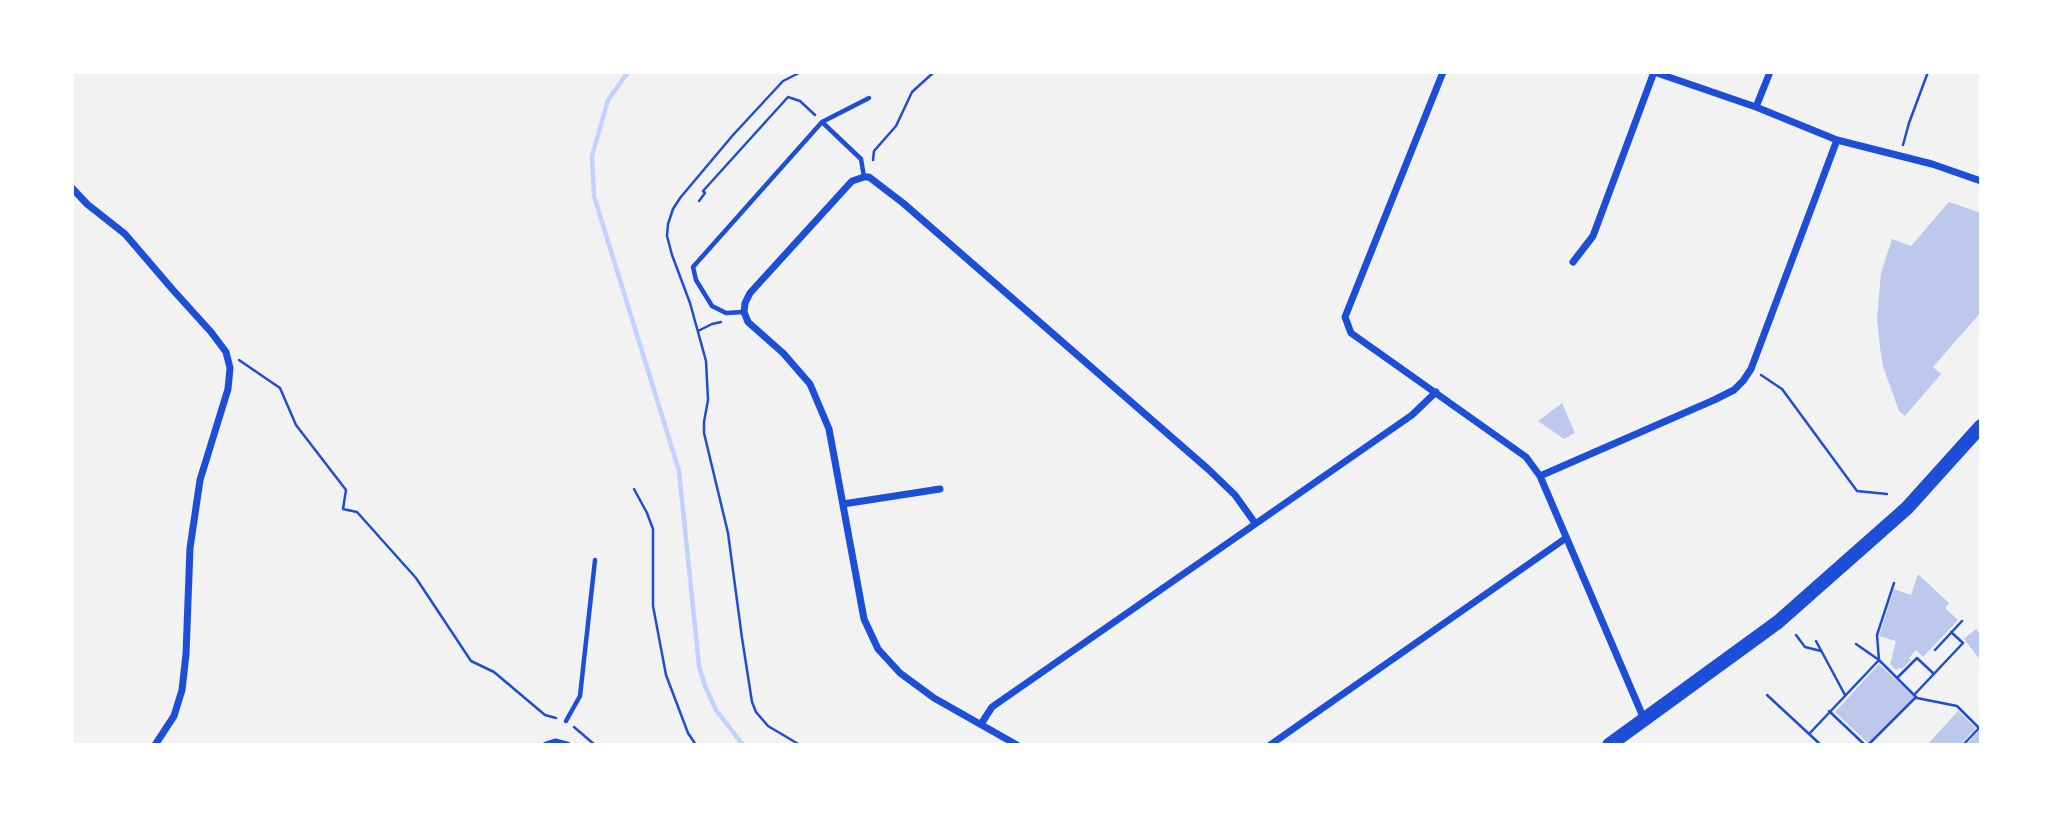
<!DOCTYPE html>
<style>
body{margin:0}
#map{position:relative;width:2053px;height:817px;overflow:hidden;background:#f2f2f2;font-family:Rubik,sans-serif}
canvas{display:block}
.frame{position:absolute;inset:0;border:74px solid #fff;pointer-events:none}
</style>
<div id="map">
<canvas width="2053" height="817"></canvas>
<div class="frame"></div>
</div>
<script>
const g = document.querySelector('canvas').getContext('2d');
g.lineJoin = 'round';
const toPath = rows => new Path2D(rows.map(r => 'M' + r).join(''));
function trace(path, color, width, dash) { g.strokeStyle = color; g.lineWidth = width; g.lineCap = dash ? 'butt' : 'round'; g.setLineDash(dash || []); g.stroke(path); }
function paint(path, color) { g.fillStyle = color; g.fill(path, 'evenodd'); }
trace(toPath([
 [628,72,608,100,592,156,594,196,679,471,699,666,705,686,716,710,743,745]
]), '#bfd3fe', 4.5);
paint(toPath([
 [1949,202,1981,213,1981,312,1933,367,1941,374,1905,416,1899,411,1883,366,1880,348,1877,318,1881,273,1892,239,1911,246],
 [1562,403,1575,433,1564,439,1538,421],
 [1918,574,1949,603,1945,608,1958,620,1923,657,1916,650,1909,658,1911,660,1902,669,1898,668,1898,670,1893,668,1893,666,1890,665,1896,641,1879,636,1894,589,1911,595],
 [1976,629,1981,635,1981,661,1964,639],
 [1879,664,1914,697,1868,743,1835,712],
 [1958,711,1976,728,1960,745,1927,745],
 [1981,728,1981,745,1966,745]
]), '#bdc9ec');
trace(toPath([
 [1903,145,1909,123,1928,72],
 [873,160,874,151,896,126,912,92,934,72],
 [699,201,705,193,703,191,788,97,800,101,815,115],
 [698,331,712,324,721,322],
 [239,360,280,388,296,425,346,490,343,509,357,512,416,578,471,661,494,672,545,715,556,718],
 [1761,375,1782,389,1857,491,1887,494],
 [634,489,647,513,653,529,653,606,666,675,688,733,696,745],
 [1951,632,1963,643,1914,695,1917,698,1957,706,1979,728,1963,745],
 [1796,635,1805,647,1821,651],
 [1816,641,1845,695],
 [1856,644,1879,660,1914,695],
 [1935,650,1962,621],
 [1897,678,1917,658,1934,674],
 [1767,695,1821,745],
 [1829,711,1865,745],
 [574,727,595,745],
 [1809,734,1879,660,1877,635,1894,583],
 [800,745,768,726,756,712,752,702,742,638,728,533,704,433,704,422,708,400,706,361,690,303,672,255,667,236,668,224,673,209,680,198,733,135,783,81,801,72],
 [1868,745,1915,698]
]), '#1d4ed8', 2.5);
trace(toPath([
 [822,122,861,159,864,177],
 [743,312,726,313,712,306,696,280,693,267,822,122,869,98],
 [566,721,580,696,595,560]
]), '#1d4ed8', 4.5);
trace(toPath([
 [1443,72,1345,317,1351,333,1526,457,1540,476],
 [1654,72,1756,107,1837,140],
 [1756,107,1770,72],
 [72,188,87,204,125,234,173,290,211,332,226,352,230,368,228,389,200,480,190,548,186,654,182,690,174,716,155,745],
 [1573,262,1593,236,1654,72],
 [843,504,940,489],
 [1644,719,1540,476,1714,400,1734,390,1743,381,1751,369,1837,140,1932,164,1981,181],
 [981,724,992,707,1412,415,1436,392],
 [546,745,555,742,567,745],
 [1017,745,934,698,900,673,878,649,864,619,829,429,810,384,783,353,748,322,744,312,745,303,750,293,852,181,864,177,869,177,903,203,1208,469,1235,495,1255,523],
 [1270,745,1566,538]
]), '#1d4ed8', 7);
trace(toPath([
 [1609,745,1778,622,1907,508,1981,426]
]), '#1d4ed8', 14);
</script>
